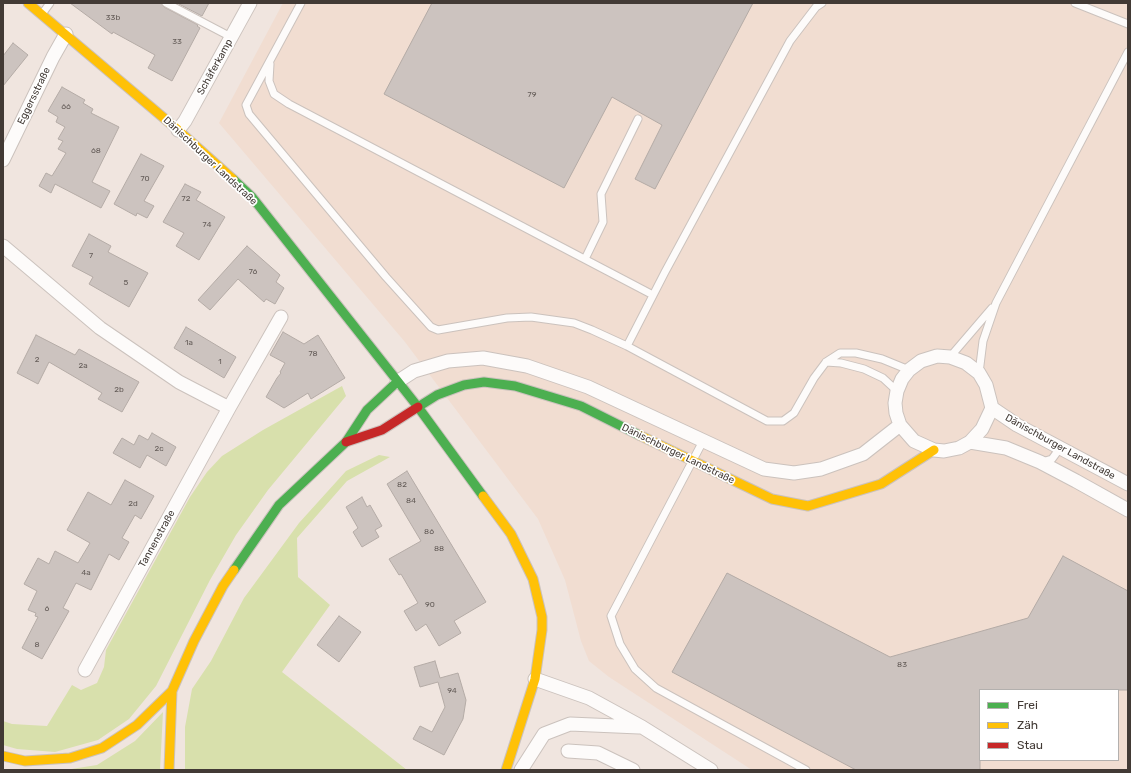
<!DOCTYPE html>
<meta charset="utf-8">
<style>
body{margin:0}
#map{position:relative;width:1131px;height:773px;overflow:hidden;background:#f0e5df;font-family:Rubik,sans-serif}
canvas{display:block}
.frame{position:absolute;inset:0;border:4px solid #423a35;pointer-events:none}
.legend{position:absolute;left:979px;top:689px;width:140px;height:72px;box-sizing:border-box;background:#fff;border:1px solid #b3b0ae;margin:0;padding:5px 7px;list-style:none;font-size:12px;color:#423a35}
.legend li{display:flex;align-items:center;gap:8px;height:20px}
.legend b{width:20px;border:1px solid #b3b0ae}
</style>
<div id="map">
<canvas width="1131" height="773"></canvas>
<div class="frame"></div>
<ul class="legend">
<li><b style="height:5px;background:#4caf50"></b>Frei</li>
<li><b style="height:5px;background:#ffc107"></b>Zäh</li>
<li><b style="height:5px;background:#c62828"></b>Stau</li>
</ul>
</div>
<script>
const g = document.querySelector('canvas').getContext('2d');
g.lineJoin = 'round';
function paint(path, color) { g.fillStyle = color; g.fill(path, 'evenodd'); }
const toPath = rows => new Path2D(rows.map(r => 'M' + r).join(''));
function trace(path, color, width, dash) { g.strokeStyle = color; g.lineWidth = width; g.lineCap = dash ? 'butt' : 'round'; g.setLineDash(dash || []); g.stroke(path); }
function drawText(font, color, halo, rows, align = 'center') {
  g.font = font + ' Rubik,sans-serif'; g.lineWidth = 3.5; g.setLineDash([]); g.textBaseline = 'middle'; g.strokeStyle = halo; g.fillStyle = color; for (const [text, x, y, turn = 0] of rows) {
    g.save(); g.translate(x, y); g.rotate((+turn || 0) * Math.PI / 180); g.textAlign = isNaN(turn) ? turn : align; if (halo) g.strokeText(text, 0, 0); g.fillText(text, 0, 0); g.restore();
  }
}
paint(toPath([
 [283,3,1128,3,1128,770,752,770,609,677,589,661,581,641,565,580,538,519,405,342,219,123],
 [980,690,1118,690,1118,760,980,760]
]), '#f1ddd1');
paint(toPath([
 [342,386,346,396,268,490,236,535,210,580,156,686,129,719,98,740,55,752,17,749,3,745,3,721,12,724,47,726,72,685,81,690,97,683,104,667,106,650,190,497,207,472,222,456,263,430],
 [379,455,390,457,347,481,297,538,298,577,330,605,282,672,407,770,185,770,185,727,192,689,211,661,244,598,299,523,346,471],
 [163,712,160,770,65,770,97,765,135,741]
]), '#d8e0ac');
const building = toPath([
 [70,3,161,3,164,7,198,25,197,26,200,28,172,81,148,68,155,55,113,32,112,34,70,3],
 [177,3,209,3,202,16,177,3],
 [432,3,753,3,655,189,635,179,662,125,612,97,564,188,384,94,432,3],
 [13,43,28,55,3,86,3,56,13,43],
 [62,87,85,100,83,103,93,109,91,113,119,127,92,182,110,191,101,208,55,184,51,193,39,186,46,173,52,176,66,153,58,149,63,141,58,139,65,127,56,122,58,117,48,111,62,87],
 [141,154,164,166,144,201,154,206,147,218,137,213,136,216,114,204,141,154],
 [185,184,201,192,196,200,225,217,199,260,176,246,184,233,163,222,185,184],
 [89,234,111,246,108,252,148,273,129,307,89,284,93,277,72,266,89,234],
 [247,246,280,275,276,282,284,288,275,304,266,299,264,302,238,279,210,310,198,300,247,246],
 [186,327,236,357,224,378,174,348,186,327],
 [283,332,304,344,318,335,345,378,311,399,308,393,284,408,266,397,277,378,281,373,280,372,285,363,270,355,283,332],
 [36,335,75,355,79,349,139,382,122,412,98,399,102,393,49,362,38,384,17,373,36,335],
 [152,433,176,447,166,466,147,455,140,468,113,453,122,438,134,445,139,435,148,440,152,433],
 [407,471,486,602,454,621,461,633,439,646,426,624,416,631,404,611,418,603,401,574,399,575,389,559,421,541,387,484,407,471],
 [125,480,154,496,141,519,135,515,122,538,129,542,119,560,109,554,91,590,76,583,63,608,69,611,42,659,22,648,38,617,35,616,36,613,28,610,37,591,24,584,38,558,49,564,55,551,78,563,90,543,67,530,88,492,111,505,125,480],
 [362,497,367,507,370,505,382,526,375,530,379,537,362,547,353,532,358,528,346,507,362,497],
 [1063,556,1128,591,1128,690,980,690,980,770,856,770,672,672,727,573,890,657,1028,618,1063,556],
 [339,616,361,632,339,662,317,645,339,616],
 [435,661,440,678,458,673,466,700,463,719,444,755,413,739,420,726,432,732,445,707,438,682,420,687,414,667,435,661]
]);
paint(building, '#ccc3bf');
trace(building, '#b4aba6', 1);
const lane = toPath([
 [166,3,231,37],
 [301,3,246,105,249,114,386,277,431,327,438,330,507,318,531,317,574,323,592,330,627,346,767,421,783,421,794,413,814,378,826,362,840,353,856,353,882,359,909,370],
 [1075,3,1128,24],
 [42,14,50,3],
 [270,64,269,81,274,94,289,104,653,295],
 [585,259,603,222,601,194,638,119],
 [627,346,665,272,790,41,816,7,822,3],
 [950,357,992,308],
 [826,362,841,363,864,369,883,378,897,391],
 [979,373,983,341,996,303,1128,52],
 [703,441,611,616,620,644,635,669,656,688,806,770],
 [1042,462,1052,459,1060,448]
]);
const street = toPath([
 [178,130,185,121,250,3],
 [3,160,53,57,66,34],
 [3,246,100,328,179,382,229,408],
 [937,356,950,357,966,363,979,373,986,385,992,408,982,429,970,442,959,448,944,451,934,450,914,441,900,425,896,413,895,403,897,391,902,379,909,370,921,361,937,356],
 [397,382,414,371,448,361,483,358,527,366,588,387,764,469,794,473,821,469,863,454,900,425],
 [992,408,1017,425,1128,484],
 [970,442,1006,448,1040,462,1076,481,1128,510],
 [85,670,229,408,281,317],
 [535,679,589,698,642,727,711,770],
 [568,751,598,753,633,770],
 [521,770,544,734,570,724,639,727]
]);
const fast = toPath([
 [233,179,252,197,418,407,483,496],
 [418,407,437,395,464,385,484,382,515,386,581,406,639,435],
 [234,570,279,505,346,442,367,410,397,382]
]);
const slow = toPath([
 [28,3,178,130,233,179],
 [639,435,772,499,808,506,881,484,934,450],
 [483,496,511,534,533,579,542,617,542,630,535,679,506,770],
 [3,756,25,761,70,758,102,748,137,725,172,691],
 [169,770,172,691,194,641,223,586,234,570]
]);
const jam = toPath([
 [346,442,382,430,418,407]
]);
trace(lane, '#cbc2bd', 9);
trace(street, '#cbc2bd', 15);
trace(fast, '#cbc2bd', 11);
trace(slow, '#cbc2bd', 11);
trace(jam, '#cbc2bd', 11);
trace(lane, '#fdfbfa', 7);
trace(street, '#fdfbfa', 13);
trace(fast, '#4caf50', 9);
trace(slow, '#ffc107', 9);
trace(jam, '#c62828', 9);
drawText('8px', '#645c58', null, [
 ["33b",113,18],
 ["33",177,42],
 ["79",532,95],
 ["66",66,107],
 ["68",96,151],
 ["70",145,179],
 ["72",186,199],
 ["74",207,225],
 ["7",91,256],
 ["76",253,272],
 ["5",126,283],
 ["1a",189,343],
 ["78",313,354],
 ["2",37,360],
 ["1",220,362],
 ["2a",83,366],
 ["2b",119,390],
 ["2c",159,449],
 ["82",402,485],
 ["84",411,501],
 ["2d",133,504],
 ["86",429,532],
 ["88",439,549],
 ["4a",86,573],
 ["90",430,605],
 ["6",47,609],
 ["8",37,645],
 ["83",902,665],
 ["94",452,691]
]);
drawText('10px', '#423a35', '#fff', [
 ["Schäferkamp",215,67,-61],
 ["Eggersstraße",34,96,-64],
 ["Dänischburger Landstraße",210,161,43],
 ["Dänischburger Landstraße",1060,447,29],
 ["Dänischburger Landstraße",678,454,26],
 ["Tannenstraße",157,539,-61]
]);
</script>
